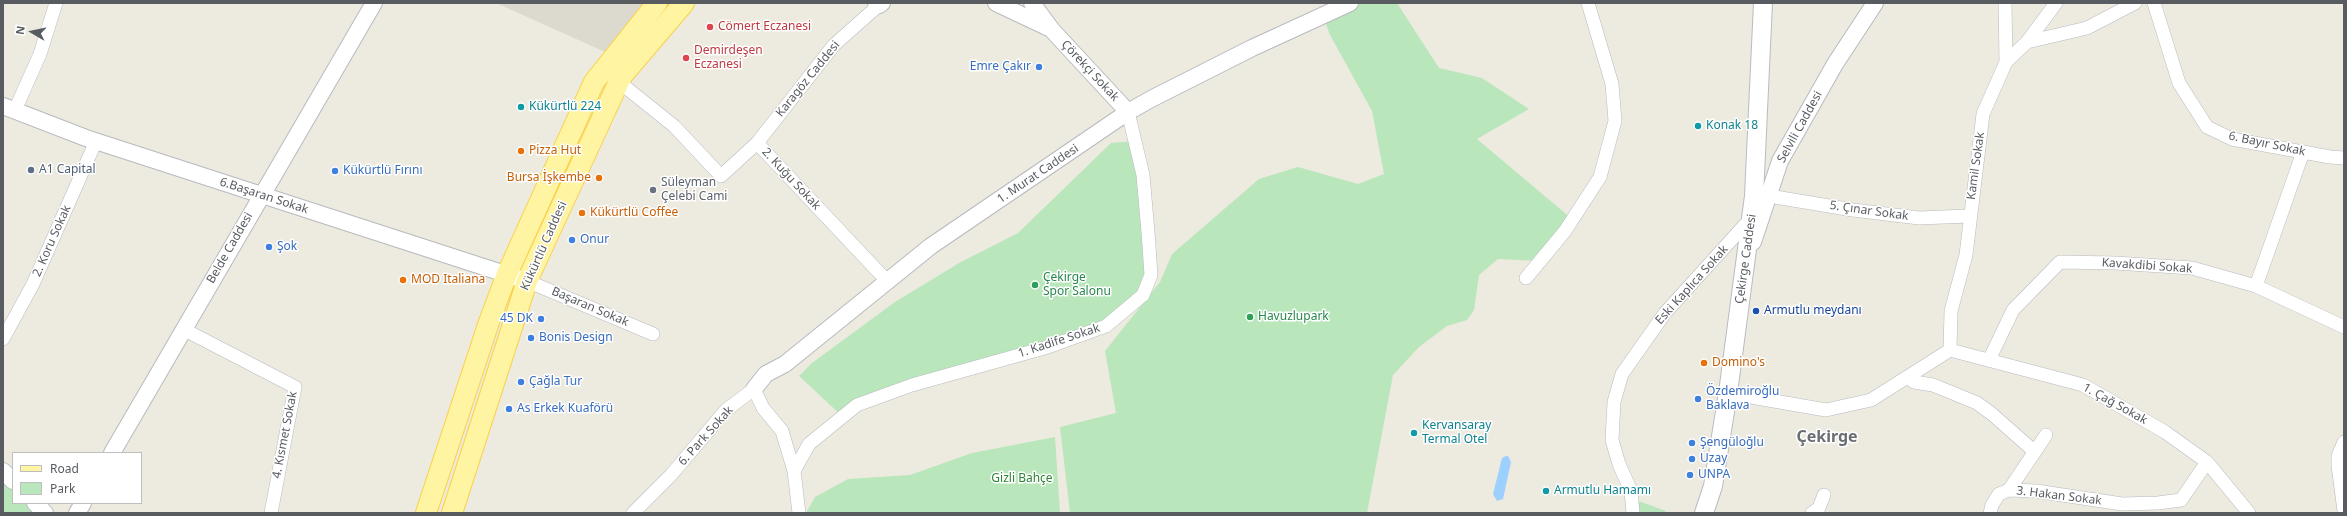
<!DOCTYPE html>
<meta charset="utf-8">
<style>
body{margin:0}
#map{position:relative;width:2347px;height:516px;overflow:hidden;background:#edeadf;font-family:"Noto Sans",sans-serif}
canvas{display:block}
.frame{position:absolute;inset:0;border:4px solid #585c61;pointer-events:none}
.legend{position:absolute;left:12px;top:452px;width:130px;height:52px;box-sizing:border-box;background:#fff;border:1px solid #bcbec0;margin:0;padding:5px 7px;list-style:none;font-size:12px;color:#585c61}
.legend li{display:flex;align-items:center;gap:8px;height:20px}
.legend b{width:20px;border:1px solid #bcbec0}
.north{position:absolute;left:12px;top:12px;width:40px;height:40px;-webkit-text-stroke:3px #fff;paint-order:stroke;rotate:279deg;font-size:11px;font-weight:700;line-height:16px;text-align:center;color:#585c61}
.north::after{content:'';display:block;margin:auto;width:14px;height:18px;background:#585c61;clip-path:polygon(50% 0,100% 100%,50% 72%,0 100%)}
</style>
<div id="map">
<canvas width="2347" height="516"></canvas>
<div class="frame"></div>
<ul class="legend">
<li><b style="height:5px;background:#fff4a1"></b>Road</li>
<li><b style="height:11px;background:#b9e7bb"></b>Park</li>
</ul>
<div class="north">N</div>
</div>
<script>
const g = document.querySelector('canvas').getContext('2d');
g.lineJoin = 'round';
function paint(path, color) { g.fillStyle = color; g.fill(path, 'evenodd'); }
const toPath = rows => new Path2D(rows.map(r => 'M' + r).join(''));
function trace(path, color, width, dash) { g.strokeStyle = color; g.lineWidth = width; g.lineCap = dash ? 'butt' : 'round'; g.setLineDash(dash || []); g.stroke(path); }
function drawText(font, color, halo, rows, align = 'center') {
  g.font = font + ' "Noto Sans",sans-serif'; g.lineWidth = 3; g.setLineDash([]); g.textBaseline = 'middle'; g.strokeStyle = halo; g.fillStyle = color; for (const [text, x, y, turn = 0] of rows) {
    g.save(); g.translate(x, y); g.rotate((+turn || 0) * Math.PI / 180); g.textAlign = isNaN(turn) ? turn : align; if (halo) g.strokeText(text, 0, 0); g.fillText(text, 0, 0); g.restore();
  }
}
paint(toPath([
 [496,3,657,3,614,56]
]), '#dcd9ce');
paint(toPath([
 [1350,3,1397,3,1439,68,1482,78,1529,109,1477,139,1572,219,1540,261,1498,259,1479,275,1474,310,1467,320,1447,326,1419,347,1393,375,1367,513,1070,513,1060,427,1116,413,1105,351,1160,282,1172,254,1259,179,1298,167,1358,184,1384,174,1372,111,1330,35,1323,16],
 [1135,141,1147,225,1143,295,1106,326,912,385,843,417,799,376,812,363,895,302,959,263,1018,233,1111,143],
 [1055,437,1060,513,806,513,815,497,848,479,910,475,972,453],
 [3,478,13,488,13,503,28,503,38,513,3,513],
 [1633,499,1666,511,1665,513,1633,513]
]), '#b9e7bb');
paint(toPath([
 [1506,456,1508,456,1511,462,1503,499,1497,501,1493,494,1502,458]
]), '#9cd0ff');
const minor = toPath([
 [2005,3,2006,62],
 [2154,3,2179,83,2207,127,2232,139,2330,157,2344,158],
 [2027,42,2087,28,2135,3],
 [619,82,674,126,721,176,757,143,887,281],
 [15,110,40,54,56,3],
 [757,143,834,45,879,5],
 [1769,196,1853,210,1919,218,1969,216],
 [1526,278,1565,231,1600,177,1615,121,1612,84,1588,3],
 [527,281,653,334],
 [2256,286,2303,152],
 [183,329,295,387,271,513],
 [3,339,33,284,96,141],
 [1950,350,1951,311,1966,255,1983,114,2006,62,2027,42,2056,3],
 [1950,350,2083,385,2165,432,2207,462,2249,513],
 [1989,360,2013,310,2060,262,2115,263,2192,268,2256,286,2344,327],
 [1907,377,1914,382,1933,385,1977,403,1992,414,2035,452],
 [1728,393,1826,410,1871,400,1950,350],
 [2344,442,2338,456,2338,465,2344,511],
 [794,471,809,444,857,405,912,385,1048,347,1106,326,1143,295,1151,275,1148,232,1143,175,1128,112],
 [2009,490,2036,491,2122,504,2158,503,2181,500,2207,462],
 [633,513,671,475,726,410,754,389,763,408,782,431,794,471,799,513],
 [1633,513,1631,491,1619,464,1612,440,1614,402,1622,374,1665,313,1752,217],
 [1812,513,1819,508,1824,495],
 [1990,513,1992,505,1999,494,2009,490,2046,435]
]);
const tertiary = toPath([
 [876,3,879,5,882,3],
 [996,3,1049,28],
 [1032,3,1052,30,1128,112],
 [3,106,86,138,527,281],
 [1753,242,1780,161,1835,64,1875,3],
 [754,389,766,374,785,364,931,246,1128,112,1151,99,1252,48,1350,3],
 [112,453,374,3],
 [3,471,13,481],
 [35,503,45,513],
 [77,513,83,503]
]);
const secondary = toPath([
 [1704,513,1713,486,1728,393,1754,196,1763,3]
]);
const primary = toPath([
 [426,513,489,322,507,274,594,82,657,3],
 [452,513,527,281,621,77,684,3]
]);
trace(minor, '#b7babf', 14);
trace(tertiary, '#b7babf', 18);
trace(secondary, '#b8bbc2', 20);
trace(primary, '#fad14a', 22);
trace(minor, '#fff', 13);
trace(tertiary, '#fff', 16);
trace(secondary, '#fff', 18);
trace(primary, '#fff4a1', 20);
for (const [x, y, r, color] of [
 [710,27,4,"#e0444e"],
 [686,58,4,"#e0444e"],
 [1039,67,4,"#3f7fe0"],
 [521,107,4,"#0f9aa8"],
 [1698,126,4,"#0f9aa8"],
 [521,151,4,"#e8710a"],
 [31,170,4,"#5c6f8a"],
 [335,171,4,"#3f7fe0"],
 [599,178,4,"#e8710a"],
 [653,190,4,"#6b7280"],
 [582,213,4,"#e8710a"],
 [572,240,4,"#3f7fe0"],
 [269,247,4,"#3f7fe0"],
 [403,280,4,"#e8710a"],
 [1035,285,4,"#2e9e5b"],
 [1756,311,4,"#1a4fb4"],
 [1250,317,4,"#2e9e5b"],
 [541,319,4,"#3f7fe0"],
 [531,338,4,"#3f7fe0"],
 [1704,363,4,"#e8710a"],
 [521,382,4,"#3f7fe0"],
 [1698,399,4,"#3f7fe0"],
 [509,409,4,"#3f7fe0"],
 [1414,433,4,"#0f9aa8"],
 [1692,443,4,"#3f7fe0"],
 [1692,459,4,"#3f7fe0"],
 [1690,475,4,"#3f7fe0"],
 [1546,491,4,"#0f9aa8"]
]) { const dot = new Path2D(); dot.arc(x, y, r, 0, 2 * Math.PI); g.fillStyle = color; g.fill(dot); trace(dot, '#fff', 1.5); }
drawText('12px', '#be3a42', '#fff', [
 ["Cömert Eczanesi",718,27],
 ["Demirdeşen",694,51],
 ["Eczanesi",694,65]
], 'left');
drawText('12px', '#366cbe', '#fff', [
 ["Emre Çakır",1031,67,"right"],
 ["Kükürtlü Fırını",343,171],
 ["Onur",580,240],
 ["Şok",277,247],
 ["45 DK",533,319,"right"],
 ["Bonis Design",539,338],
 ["Çağla Tur",529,382],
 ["Özdemiroğlu",1706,392],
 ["Baklava",1706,406],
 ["As Erkek Kuaförü",517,409],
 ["Şengüloğlu",1700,443],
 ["Uzay",1700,459],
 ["UNPA",1698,475]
], 'left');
drawText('12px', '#585c61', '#fff', [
 ["Çörekçi Sokak",1090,71,47],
 ["Karagöz Caddesi",808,79,-51],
 ["Selvili Caddesi",1800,127,-61],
 ["6. Bayır Sokak",2267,144,12],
 ["Kamil Sokak",1976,166,-82],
 ["1. Murat Caddesi",1038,174,-34],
 ["2. Kuğu Sokak",791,179,47],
 ["6.Başaran Sokak",264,196,18],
 ["5. Çınar Sokak",1869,211,8],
 ["2. Koru Sokak",52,241,-66],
 ["Kükürtlü Caddesi",544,246,-66],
 ["Belde Caddesi",230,248,-60],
 ["Çekirge Caddesi",1746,259,-82],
 ["Kavakdibi Sokak",2147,266,4],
 ["Eski Kaplıca Sokak",1692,285,-48],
 ["Başaran Sokak",590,307,23],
 ["1. Kadife Sokak",1059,341,-18],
 ["1. Çağ Sokak",2115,404,29],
 ["4. Kısmet Sokak",285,435,-79],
 ["6. Park Sokak",706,436,-48],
 ["3. Hakan Sokak",2059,496,7]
]);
drawText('12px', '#0d838f', '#fff', [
 ["Kükürtlü 224",529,107],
 ["Konak 18",1706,126],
 ["Kervansaray",1422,426],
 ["Termal Otel",1422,440],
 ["Armutlu Hamamı",1554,491]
], 'left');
drawText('12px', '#c56008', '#fff', [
 ["Pizza Hut",529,151],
 ["Bursa İşkembe",591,178,"right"],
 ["Kükürtlü Coffee",590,213],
 ["MOD Italiana",411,280],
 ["Domino's",1712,363]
], 'left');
drawText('12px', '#4e5e75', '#fff', [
 ["A1 Capital",39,170]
], 'left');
drawText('12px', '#5b616d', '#fff', [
 ["Süleyman",661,183],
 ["Çelebi Cami",661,197]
], 'left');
drawText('12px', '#27864d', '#fff', [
 ["Çekirge",1043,278],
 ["Spor Salonu",1043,292],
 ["Havuzlupark",1258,317]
], 'left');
drawText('12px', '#164399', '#fff', [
 ["Armutlu meydanı",1764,311]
], 'left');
drawText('12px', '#2e8336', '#fff', [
 ["Gizli Bahçe",1022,479]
]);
drawText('bold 16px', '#696e73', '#fff', [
 ["Çekirge",1827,437]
]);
</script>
